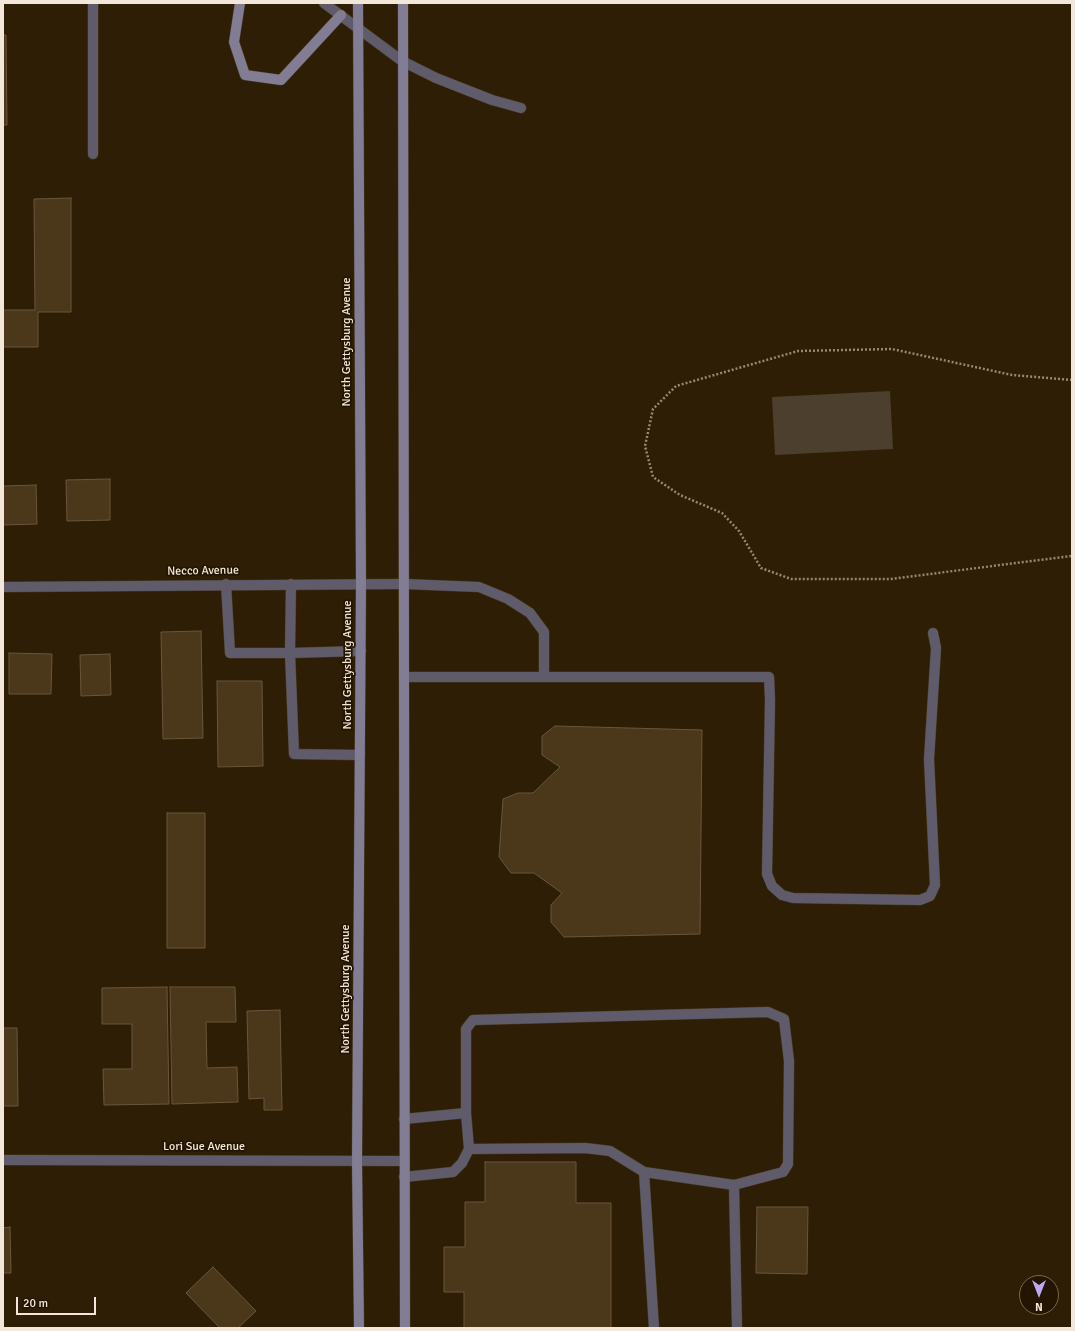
<!DOCTYPE html>
<style>
body{margin:0}
#map{position:relative;width:1075px;height:1331px;overflow:hidden;background:#2e1e05;font-family:Signika,sans-serif}
canvas{display:block}
.frame{position:absolute;inset:0;border:4px solid #f2e7d9;pointer-events:none}
.north{position:absolute;left:1019px;top:1275px;width:40px;height:40px;box-sizing:border-box;background:#241500;border:1px solid #766957;border-radius:50%;rotate:180deg;font-size:11px;font-weight:700;line-height:16px;text-align:center;color:#f2e7d9}
.north::after{content:'';display:block;margin:auto;width:14px;height:18px;background:#bea9f5;clip-path:polygon(50% 0,100% 100%,50% 72%,0 100%)}
.scale{position:absolute;left:16px;top:1297px;width:80px;height:18px;box-sizing:border-box;border:2px solid #f2e7d9;border-top:0;padding-left:5px;font-size:12px;line-height:14px;white-space:nowrap;color:#f2e7d9;-webkit-text-stroke:3px #241500;paint-order:stroke}
</style>
<div id="map">
<canvas width="1075" height="1331"></canvas>
<div class="frame"></div>
<div class="north">N</div>
<div class="scale">20 m</div>
</div>
<script>
const g = document.querySelector('canvas').getContext('2d');
g.lineJoin = 'round';
function paint(path, color) { g.fillStyle = color; g.fill(path, 'evenodd'); }
const toPath = rows => new Path2D(rows.map(r => 'M' + r).join(''));
function trace(path, color, width, dash) { g.strokeStyle = color; g.lineWidth = width; g.lineCap = dash ? 'butt' : 'round'; g.setLineDash(dash || []); g.stroke(path); }
function drawText(font, color, halo, rows, align = 'center') {
  g.font = font + ' Signika,sans-serif'; g.lineWidth = 3.5; g.setLineDash([]); g.textBaseline = 'middle'; g.strokeStyle = halo; g.fillStyle = color; for (const [text, x, y, turn = 0] of rows) {
    g.save(); g.translate(x, y); g.rotate((+turn || 0) * Math.PI / 180); g.textAlign = isNaN(turn) ? turn : align; if (halo) g.strokeText(text, 0, 0); g.fillText(text, 0, 0); g.restore();
  }
}
paint(toPath([
 [890,391,893,449,775,455,772,397]
]), '#4c3f2d');
const building = toPath([
 [3,35,6,35,7,125,3,125,3,35],
 [71,198,71,312,38,312,38,347,3,347,3,310,35,310,34,199,71,198],
 [110,479,110,520,67,521,66,480,110,479],
 [36,485,37,524,3,525,3,486,36,485],
 [201,631,203,738,163,739,161,632,201,631],
 [9,653,52,654,51,694,9,694,9,653],
 [110,654,111,695,81,696,80,655,110,654],
 [217,681,262,681,263,766,218,767,217,681],
 [555,726,702,730,700,934,564,937,551,922,551,905,562,893,534,873,511,873,499,857,503,799,518,793,533,793,560,767,542,755,542,736,555,726],
 [167,813,205,813,205,948,167,948,167,813],
 [167,987,169,1104,104,1105,103,1069,132,1069,132,1024,102,1024,102,988,167,987],
 [170,987,235,987,236,1022,206,1022,207,1068,237,1067,238,1102,172,1104,170,987],
 [280,1010,282,1110,264,1110,264,1098,249,1099,247,1011,280,1010],
 [3,1028,17,1028,18,1106,3,1106,3,1028],
 [485,1162,576,1162,576,1203,611,1203,611,1328,464,1328,464,1292,444,1292,444,1247,465,1247,465,1202,485,1202,485,1162],
 [757,1207,808,1207,807,1274,756,1273,757,1207],
 [10,1227,11,1273,3,1273,3,1228,10,1227],
 [213,1267,256,1311,238,1328,220,1328,186,1293,213,1267]
]);
paint(building, '#4b3719');
trace(building, '#69573d', 1);
const service = toPath([
 [93,3,93,154],
 [402,61,436,78,492,100,521,108],
 [226,584,230,653,290,653,291,584],
 [404,584,479,587,508,599,530,613,544,632,544,677],
 [404,677,769,677,770,700,767,874,772,886,782,895,793,898,920,900,930,896,935,885,929,759,936,648,933,633],
 [360,755,294,754,290,653,361,651],
 [466,1113,469,1149],
 [404,1119,466,1113,466,1029,473,1020,768,1012,784,1019,789,1061,788,1164,783,1172,734,1185,644,1172,610,1151,585,1148,469,1149,462,1163,453,1172,404,1177],
 [644,1172,654,1328],
 [734,1185,737,1328]
]);
const minor = toPath([
 [3,587,404,584],
 [3,1160,404,1161]
]);
const tertiary = toPath([
 [324,3,402,61]
]);
const secondary = toPath([
 [240,3,234,42,245,75,281,80,341,15],
 [358,3,361,584,357,1161,359,1328],
 [403,3,405,1328]
]);
trace(service, '#493a23', 11);
trace(minor, '#493a23', 11);
trace(tertiary, '#493a23', 11);
trace(secondary, '#493a23', 11);
trace(toPath([
 [1072,380,1012,375,892,349,798,351,676,386,653,409,645,446,653,477,680,495,722,513,739,531,761,568,791,579,890,579,1072,556]
]), '#968875', 2.5, [2, 2]);
trace(service, '#5f5b6a', 10);
trace(minor, '#5f5b6a', 10);
trace(tertiary, '#5f5b6a', 10);
trace(secondary, '#827c94', 10);
drawText('12px', '#f2e7d9', '#241500', [
 ["North Gettysburg Avenue",347,342,-90],
 ["Necco Avenue",203,571,-1],
 ["North Gettysburg Avenue",348,665,-90],
 ["North Gettysburg Avenue",346,989,-90],
 ["Lori Sue Avenue",204,1147]
]);
</script>
